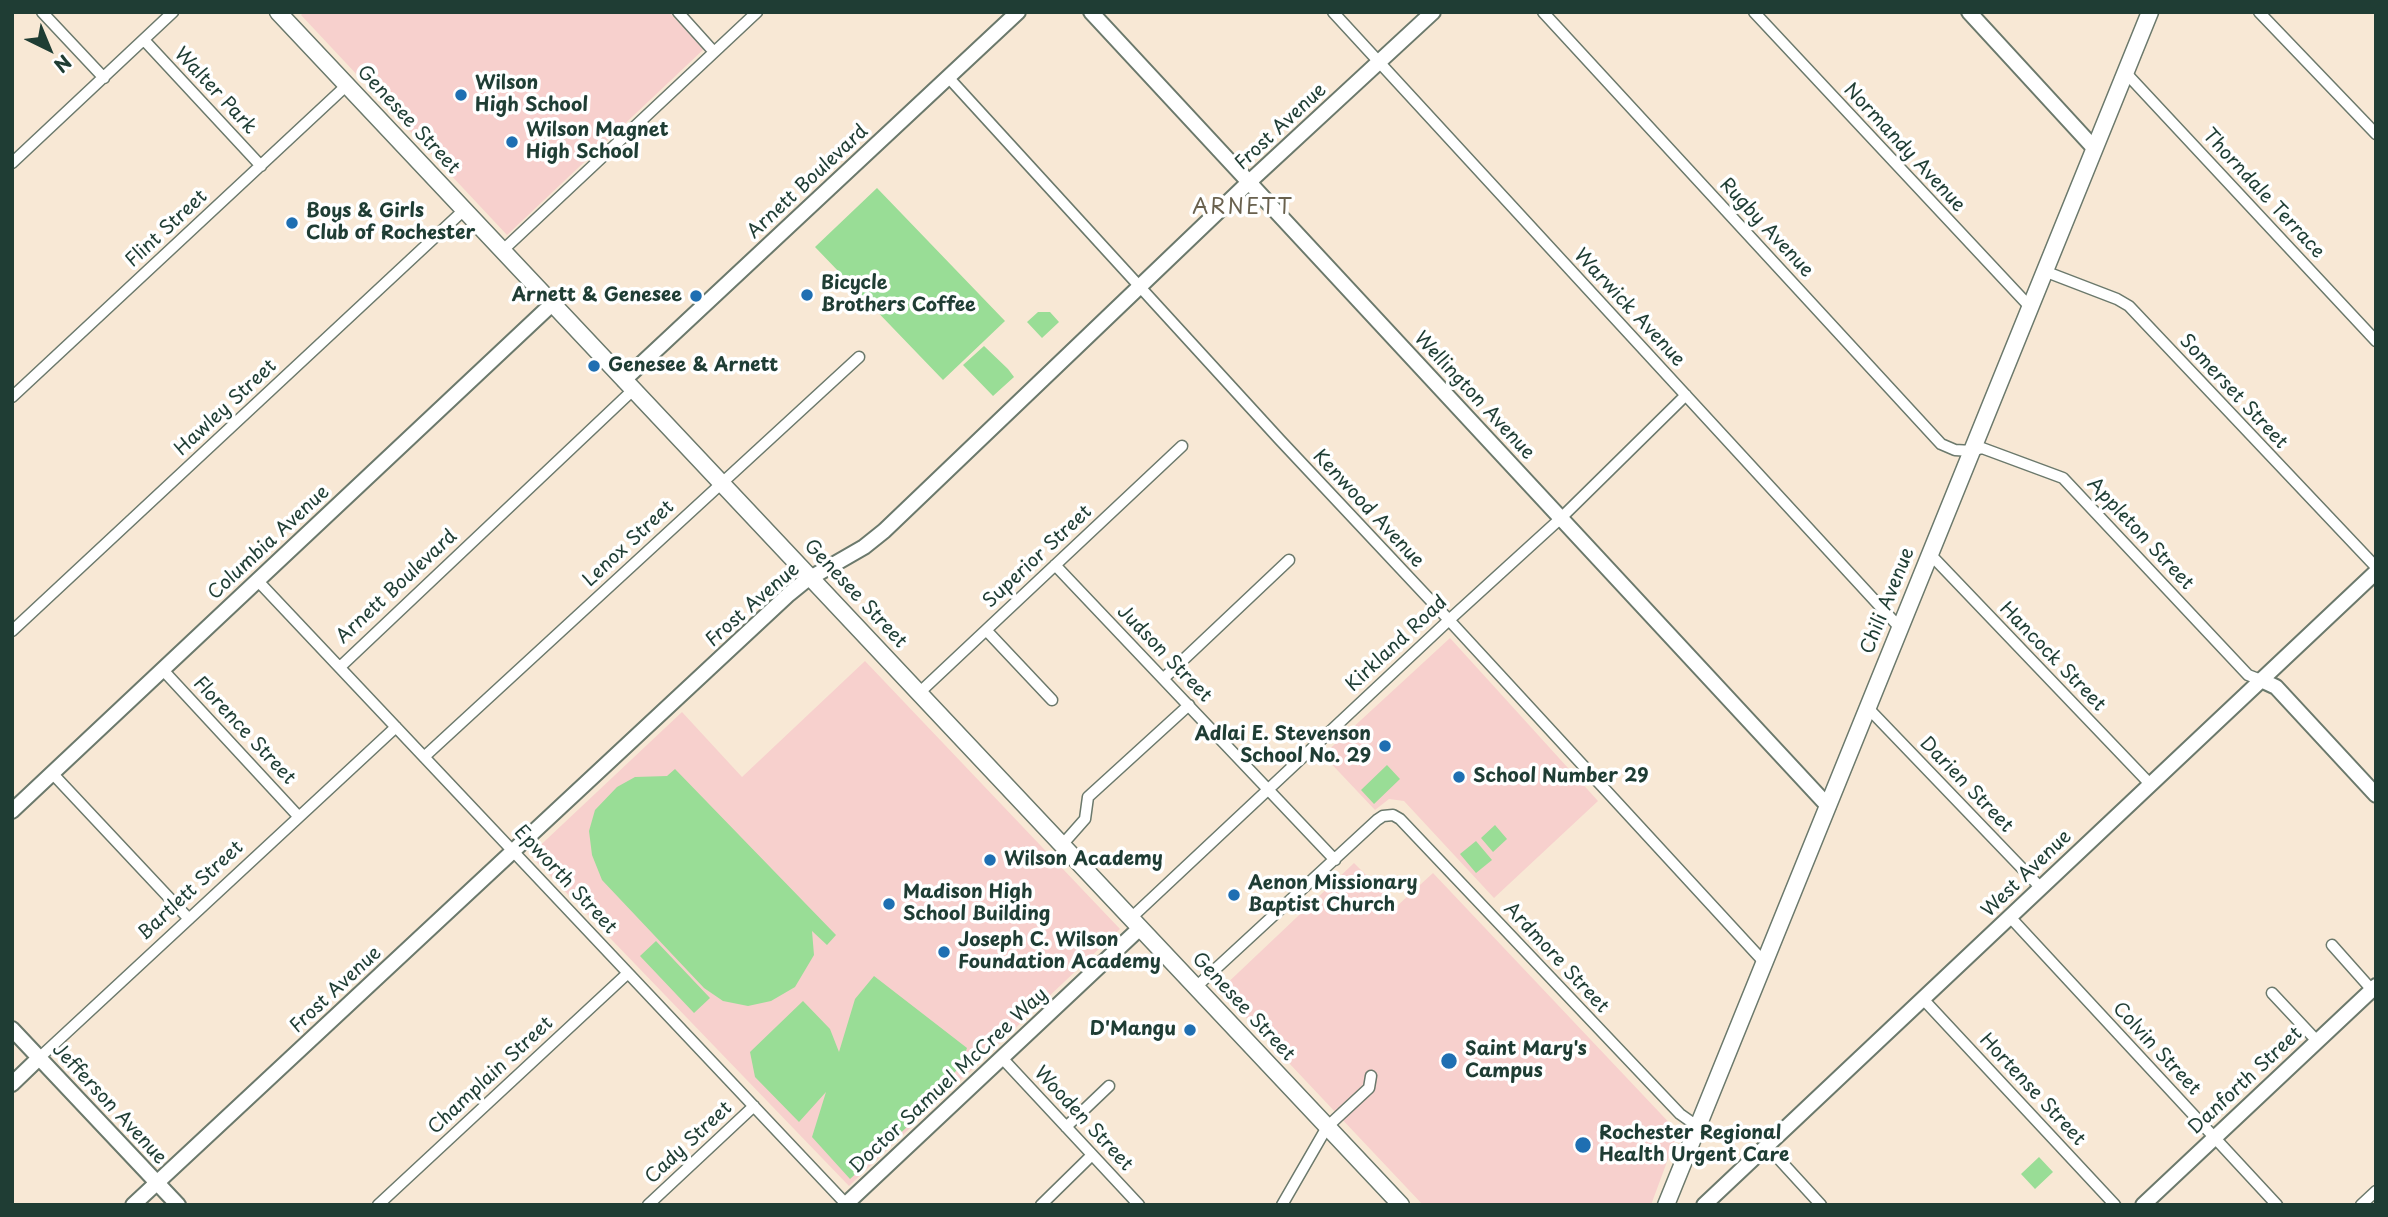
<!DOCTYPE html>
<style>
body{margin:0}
#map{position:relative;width:2388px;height:1217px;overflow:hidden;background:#f8e8d5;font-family:"Playpen Sans",sans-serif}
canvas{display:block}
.frame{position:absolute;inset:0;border:14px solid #1f3d34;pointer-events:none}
.north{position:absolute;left:14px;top:14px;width:70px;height:70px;-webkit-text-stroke:5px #fff;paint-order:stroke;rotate:137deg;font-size:19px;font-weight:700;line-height:28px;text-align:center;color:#1f3d34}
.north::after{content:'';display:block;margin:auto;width:24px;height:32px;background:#1f3d34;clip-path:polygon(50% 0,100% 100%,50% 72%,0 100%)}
</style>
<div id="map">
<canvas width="2388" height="1217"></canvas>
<div class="frame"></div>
<div class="north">N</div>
</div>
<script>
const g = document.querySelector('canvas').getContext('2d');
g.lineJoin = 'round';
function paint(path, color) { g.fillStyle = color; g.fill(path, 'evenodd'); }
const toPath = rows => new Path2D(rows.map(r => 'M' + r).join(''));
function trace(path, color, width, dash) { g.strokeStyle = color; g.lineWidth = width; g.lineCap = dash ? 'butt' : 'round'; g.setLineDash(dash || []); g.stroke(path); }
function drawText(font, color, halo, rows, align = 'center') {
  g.font = font + ' "Playpen Sans",sans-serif'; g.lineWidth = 7; g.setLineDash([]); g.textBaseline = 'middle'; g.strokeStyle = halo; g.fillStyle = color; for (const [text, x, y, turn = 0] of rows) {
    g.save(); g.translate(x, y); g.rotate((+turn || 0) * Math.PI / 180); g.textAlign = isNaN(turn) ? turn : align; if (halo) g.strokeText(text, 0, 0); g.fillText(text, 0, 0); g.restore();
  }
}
paint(toPath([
 [304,12,669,12,704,49,507,235,301,15],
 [1450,638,1598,801,1494,898,1404,801,1389,799,1375,810,1323,755],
 [865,661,1120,929,849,1186,530,855,682,712,742,777],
 [1354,863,1397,906,1433,873,1678,1132,1651,1205,1423,1205,1220,990]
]), '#f7d0cd');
paint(toPath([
 [877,188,1005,321,943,380,815,247],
 [1038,312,1050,312,1059,322,1042,338,1027,322],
 [984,346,1008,369,1014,377,993,396,963,365],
 [1387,765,1400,779,1374,804,1361,790],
 [675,769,836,935,827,945,812,931,814,955,795,987,771,1001,748,1006,723,1001,704,988,602,880,592,855,589,831,595,810,617,787,635,777,667,776],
 [1495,825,1507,839,1493,852,1481,838],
 [1476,841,1492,860,1476,873,1460,854],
 [656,941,710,998,694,1013,640,956],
 [874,976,967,1048,960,1066,918,1117,850,1179,812,1137,826,1092,799,1122,755,1077,750,1052,803,1001,830,1029,839,1052,855,999],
 [2039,1157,2053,1172,2035,1189,2021,1174]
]), '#99dd96');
const street = toPath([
 [42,12,104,78],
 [678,12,714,52],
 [1333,12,1900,628],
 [1543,12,1941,444,1955,450,1972,451,1982,448,2063,478,2248,675,2261,680],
 [1754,12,2030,307],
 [2259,12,2376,134],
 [144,40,261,166],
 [2125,72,2376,341],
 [948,77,1280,440,1449,620,1764,962],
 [12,163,173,12],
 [502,251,757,12],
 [2044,271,2117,299,2129,306,2376,567],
 [12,397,347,85],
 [1930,554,2150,784],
 [1055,565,1335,860],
 [257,580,847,1205],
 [986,630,1052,700],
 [12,631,464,210],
 [340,667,633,390],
 [162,669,299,817],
 [1164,678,1289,560],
 [919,693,1182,446],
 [1867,707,2040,887],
 [424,757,859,357],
 [52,773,189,919],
 [1062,845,1085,819,1088,797,1189,705],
 [2010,917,2277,1205],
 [1131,918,1449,620,1561,518,1686,395],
 [2332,945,2372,990],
 [1196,987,1377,820,1383,816,1393,815,1400,819,1680,1114,1697,1126],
 [2272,993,2317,1041],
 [1923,999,2115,1205],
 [39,1058,396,727],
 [1002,1058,1139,1205],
 [1066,1127,1109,1086],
 [1767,1146,1821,1205],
 [378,1205,628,973],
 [648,1205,754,1106],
 [1041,1205,1092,1155],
 [1282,1205,1327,1127,1369,1088,1371,1076],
 [2361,1205,2376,1191]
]);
const secondary = toPath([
 [1091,12,1828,806],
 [1969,12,2094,148],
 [624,380,1018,12],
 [2261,680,2276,687,2376,795],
 [12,811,552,304],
 [12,1029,178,1205],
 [12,1084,39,1058],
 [133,1205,789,594,805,581,864,547,884,531,1248,183,1433,12],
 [845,1205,1140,928],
 [1704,1205,2376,572],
 [2143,1205,2376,986]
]);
const primary = toPath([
 [278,12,1401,1205],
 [1666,1205,2150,12]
]);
trace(street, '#6b796c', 13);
trace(secondary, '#6b796c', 18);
trace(primary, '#6b796c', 19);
trace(street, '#fff', 10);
trace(secondary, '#fff', 14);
trace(primary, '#fff', 16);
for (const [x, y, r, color] of [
 [461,95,7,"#1f6fb2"],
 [512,142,7,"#1f6fb2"],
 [292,223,7,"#1f6fb2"],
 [807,295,7,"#1f6fb2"],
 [696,296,7,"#1f6fb2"],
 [594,366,7,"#1f6fb2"],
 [1385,746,7,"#1f6fb2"],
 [1459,777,7,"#1f6fb2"],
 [990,860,7,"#1f6fb2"],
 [1234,895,7,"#1f6fb2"],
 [889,904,7,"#1f6fb2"],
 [944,952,7,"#1f6fb2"],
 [1190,1030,7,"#1f6fb2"],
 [1449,1061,9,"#1f6fb2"],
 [1583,1145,9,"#1f6fb2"]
]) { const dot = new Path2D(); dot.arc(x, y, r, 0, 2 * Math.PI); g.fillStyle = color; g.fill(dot); trace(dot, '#fff', 2.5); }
drawText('bold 19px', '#1f3d34', '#fff', [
 ["Wilson",475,84],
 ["High School",475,106],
 ["Wilson Magnet",526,131],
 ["High School",526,153],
 ["Boys & Girls",306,212],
 ["Club of Rochester",306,234],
 ["Bicycle",821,284],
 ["Brothers Coffee",821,306],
 ["Arnett & Genesee",682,296,"right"],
 ["Genesee & Arnett",608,366],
 ["Adlai E. Stevenson",1371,735,"right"],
 ["School No. 29",1371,757,"right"],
 ["School Number 29",1473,777],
 ["Wilson Academy",1004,860],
 ["Aenon Missionary",1248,884],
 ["Baptist Church",1248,906],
 ["Madison High",903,893],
 ["School Building",903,915],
 ["Joseph C. Wilson",958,941],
 ["Foundation Academy",958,963],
 ["D'Mangu",1176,1030,"right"],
 ["Saint Mary's",1465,1050],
 ["Campus",1465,1072],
 ["Rochester Regional",1599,1134],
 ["Health Urgent Care",1599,1156]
], 'left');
drawText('19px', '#1f3d34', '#fff', [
 ["Walter Park",215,91,47],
 ["Genesee Street",408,120,47],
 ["Frost Avenue",1281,127,-43],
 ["Normandy Avenue",1904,148,47],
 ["Arnett Boulevard",808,182,-43],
 ["Thorndale Terrace",2263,194,47],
 ["Rugby Avenue",1766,228,47],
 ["Flint Street",167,229,-43],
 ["Warwick Avenue",1629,308,47],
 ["Somerset Street",2233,392,47],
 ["Wellington Avenue",1474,396,47],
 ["Hawley Street",226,408,-43],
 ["Kenwood Avenue",1368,509,47],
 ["Appleton Street",2140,534,47],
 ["Columbia Avenue",269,543,-43],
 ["Lenox Street",629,544,-43],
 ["Superior Street",1038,557,-43],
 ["Arnett Boulevard",397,587,-43],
 ["Genesee Street",855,594,47],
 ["Chili Avenue",1888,601,-68],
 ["Frost Avenue",753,605,-41],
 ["Kirkland Road",1397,644,-43],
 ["Judson Street",1164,654,46],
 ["Hancock Street",2052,657,46],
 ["Florence Street",244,731,47],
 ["Darien Street",1966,785,46],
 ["West Avenue",2027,874,-44],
 ["Epworth Street",565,880,47],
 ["Bartlett Street",191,891,-43],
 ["Ardmore Street",1556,958,47],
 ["Frost Avenue",336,990,-43],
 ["Genesee Street",1243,1007,47],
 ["Colvin Street",2156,1049,47],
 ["Champlain Street",491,1076,-43],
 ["Doctor Samuel McCree Way",949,1081,-43],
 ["Danforth Street",2246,1081,-43],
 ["Hortense Street",2032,1090,47],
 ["Jefferson Avenue",109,1104,47],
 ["Wooden Street",1083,1119,47],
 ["Cady Street",689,1143,-43]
]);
g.letterSpacing = '2px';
drawText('21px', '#69614e', '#fff', [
 ["ARNETT",1243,208]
]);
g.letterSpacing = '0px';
</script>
